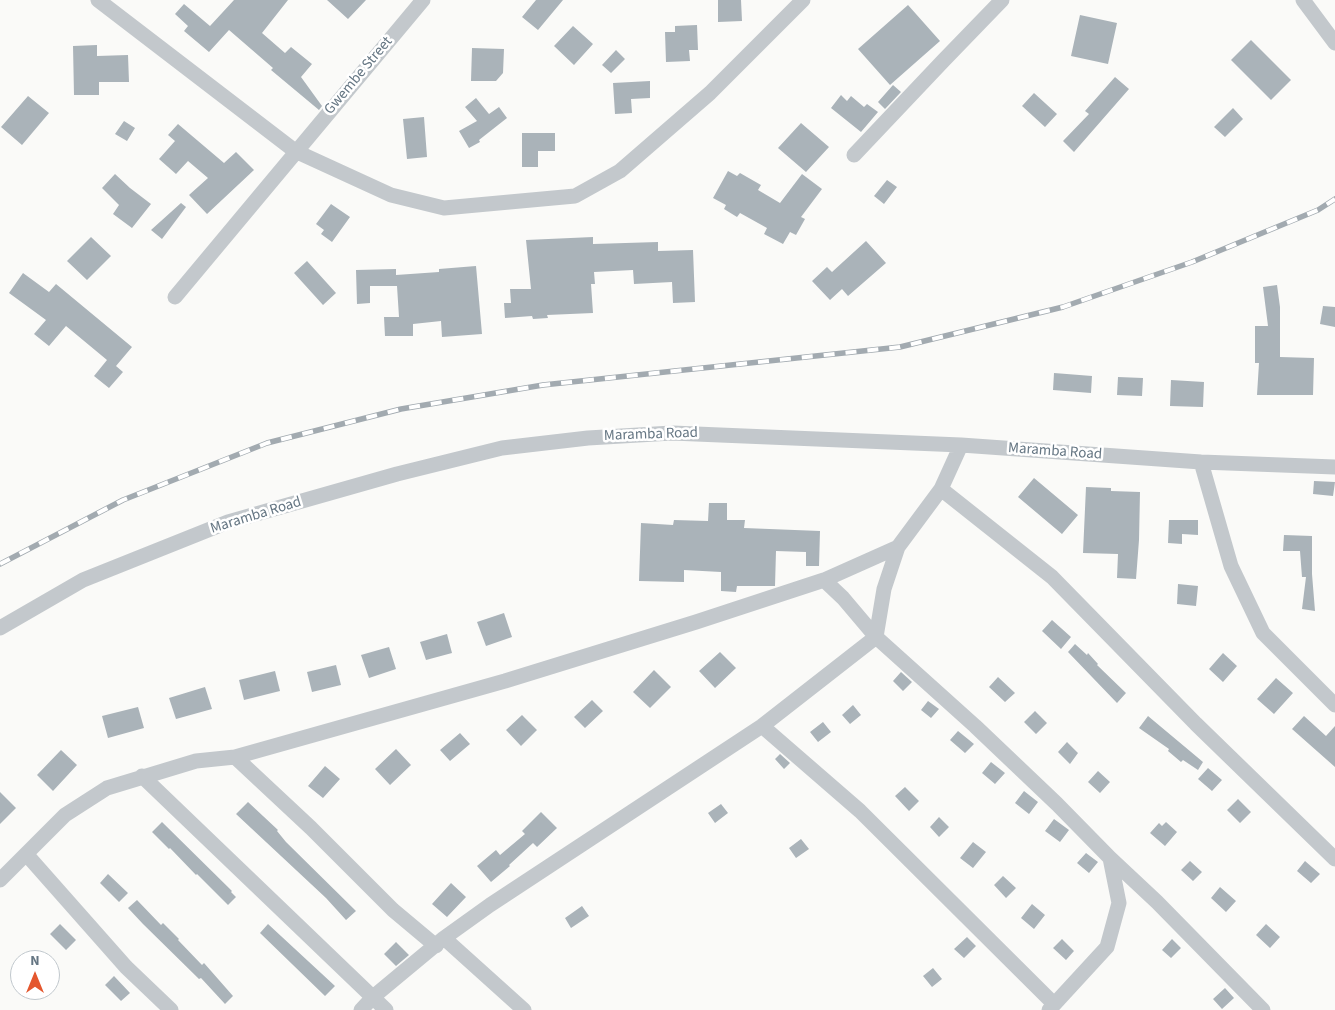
<!DOCTYPE html>
<style>
body{margin:0}
#map{position:relative;width:1335px;height:1010px;overflow:hidden;background:#fafaf8;font-family:"Source Sans 3",sans-serif}
canvas{display:block}
.north{position:absolute;left:10px;top:950px;width:50px;height:50px;box-sizing:border-box;background:#fff;border:1px solid #c1c8cd;border-radius:50%;rotate:0deg;font-size:14px;font-weight:700;line-height:20px;text-align:center;color:#657683}
.north::after{content:'';display:block;margin:auto;width:18px;height:22px;background:#e4572e;clip-path:polygon(50% 0,100% 100%,50% 72%,0 100%)}
</style>
<div id="map">
<canvas width="1335" height="1010"></canvas>
<div class="north">N</div>
</div>
<script>
const g = document.querySelector('canvas').getContext('2d');
g.lineJoin = 'round';
function paint(path, color) { g.fillStyle = color; g.fill(path, 'evenodd'); }
const toPath = rows => new Path2D(rows.map(r => 'M' + r).join(''));
function trace(path, color, width, dash) { g.strokeStyle = color; g.lineWidth = width; g.lineCap = dash ? 'butt' : 'round'; g.setLineDash(dash || []); g.stroke(path); }
function drawText(font, color, halo, rows, align = 'center') {
  g.font = font + ' "Source Sans 3",sans-serif'; g.lineWidth = 5; g.setLineDash([]); g.textBaseline = 'middle'; g.strokeStyle = halo; g.fillStyle = color; for (const [text, x, y, turn = 0] of rows) {
    g.save(); g.translate(x, y); g.rotate((+turn || 0) * Math.PI / 180); g.textAlign = isNaN(turn) ? turn : align; if (halo) g.strokeText(text, 0, 0); g.fillText(text, 0, 0); g.restore();
  }
}
paint(toPath([
 [234,0,288,0,262,33,285,53,291,47,312,64,301,77,322,106,319,110,271,70,273,68,229,30,209,52,184,31,188,26,175,14,184,4,210,26],
 [327,0,366,0,348,19],
 [536,0,563,0,538,30,522,17],
 [718,0,741,0,742,21,718,22],
 [908,5,940,41,890,85,858,49],
 [1080,15,1117,23,1108,64,1071,56],
 [697,25,698,50,689,50,690,61,666,62,665,32,675,32,675,26],
 [573,26,593,44,574,65,554,46],
 [1251,40,1291,80,1271,100,1231,60],
 [97,45,97,56,128,55,129,82,99,82,99,95,74,95,73,46],
 [472,48,504,49,503,73,496,81,471,81],
 [616,50,625,59,611,73,602,65],
 [1115,77,1129,89,1074,152,1063,141,1089,114,1085,111],
 [650,81,650,98,631,99,632,113,615,114,613,83],
 [893,85,901,92,885,109,878,102],
 [1034,93,1057,114,1045,127,1022,106],
 [841,95,847,101,851,96,864,107,867,104,878,112,861,132,831,108],
 [28,96,49,113,22,145,1,127],
 [476,98,489,114,499,107,507,118,479,140,480,142,469,148,459,131,477,121,465,107],
 [1233,108,1243,119,1225,137,1214,127],
 [424,117,427,157,407,159,403,119],
 [124,121,135,128,127,141,115,134],
 [801,123,829,147,806,172,778,148],
 [178,124,224,163,236,152,254,170,207,214,189,195,208,178,188,161,176,174,159,159,175,141,168,135],
 [522,133,555,133,555,151,538,151,538,167,522,167],
 [728,171,737,176,740,173,761,185,758,190,780,203,802,174,822,189,801,217,805,219,796,235,790,232,783,244,764,234,767,228,740,213,737,217,724,209,726,205,713,198],
 [115,174,130,188,151,204,132,228,113,214,119,205,102,188],
 [887,180,897,187,884,204,874,196],
 [181,203,186,207,162,239,151,230],
 [331,204,350,217,332,242,321,234,324,230,316,224],
 [91,237,111,256,87,280,67,261],
 [593,237,593,244,658,242,658,251,693,250,695,302,673,303,672,282,634,284,633,270,594,272,595,284,591,284,593,313,547,315,548,318,533,319,532,316,505,318,504,303,511,303,510,289,531,289,526,240],
 [866,241,886,263,848,296,842,289,830,300,812,281,827,267,832,272],
 [307,261,336,293,323,305,294,273],
 [476,266,482,334,442,337,441,321,413,324,413,336,385,336,384,317,399,317,397,286,370,286,370,303,357,304,356,270,396,269,396,275,439,272,439,269],
 [23,273,49,292,56,284,132,347,116,366,123,372,109,388,94,376,107,360,66,326,49,346,34,334,46,320,9,293],
 [1277,285,1280,307,1280,357,1314,358,1313,395,1257,395,1259,363,1255,363,1255,326,1268,326,1263,287],
 [1323,306,1335,307,1335,327,1320,324],
 [1054,373,1092,376,1091,393,1053,390],
 [1118,377,1143,378,1142,396,1117,395],
 [1171,380,1204,382,1203,407,1170,406],
 [1034,478,1078,515,1062,534,1018,497],
 [1314,481,1335,482,1333,496,1313,494],
 [1086,487,1111,488,1111,491,1140,492,1139,540,1136,579,1117,578,1118,554,1083,553],
 [709,503,727,503,727,520,745,520,744,528,820,531,819,566,806,566,806,552,776,551,775,586,737,586,736,592,721,591,721,572,684,570,684,582,639,581,641,523,673,525,674,520,708,521],
 [1169,520,1198,520,1198,535,1182,534,1182,544,1168,543],
 [1284,535,1312,536,1312,574,1315,611,1302,609,1306,577,1302,577,1300,551,1283,551],
 [1178,584,1198,586,1196,606,1177,604],
 [504,613,512,637,486,646,477,622],
 [1052,620,1071,637,1061,649,1042,631],
 [447,634,452,653,426,660,420,642],
 [1075,644,1087,655,1088,653,1098,664,1097,665,1126,693,1117,703,1068,652],
 [389,647,396,669,369,678,361,655],
 [720,652,736,668,715,688,699,671],
 [1223,653,1237,666,1223,682,1209,669],
 [336,665,341,685,312,692,307,672],
 [654,670,671,687,650,708,633,692],
 [275,671,280,691,244,700,239,680],
 [901,672,912,682,903,691,893,681],
 [998,677,1015,693,1005,702,989,687],
 [1276,678,1293,693,1274,714,1257,699],
 [205,687,212,709,176,719,169,698],
 [592,700,603,711,585,728,574,717],
 [928,701,939,709,931,718,921,710],
 [853,705,861,715,850,724,842,715],
 [138,707,144,728,108,738,102,716],
 [1035,711,1047,723,1036,734,1024,722],
 [522,715,537,730,521,746,506,730],
 [1148,716,1203,762,1198,770,1183,760,1181,762,1168,751,1169,749,1139,728],
 [1304,716,1326,736,1335,726,1335,767,1292,729],
 [823,722,831,732,818,742,810,732],
 [958,731,974,744,965,753,950,740],
 [460,733,470,744,450,761,440,750],
 [1067,742,1078,753,1070,764,1058,752],
 [396,749,411,765,390,785,375,769],
 [61,750,77,765,53,791,37,775],
 [780,754,790,763,784,769,775,759],
 [991,762,1005,773,995,784,982,773],
 [325,766,340,779,323,798,308,786],
 [1208,768,1222,780,1212,791,1198,779],
 [1098,771,1110,782,1100,793,1088,782],
 [905,787,919,801,909,811,895,796],
 [1024,791,1038,802,1029,814,1015,803],
 [0,792,16,808,0,824],
 [1238,799,1251,812,1240,823,1227,810],
 [248,802,278,830,277,831,286,842,356,911,346,920,326,898,236,814],
 [721,804,728,813,715,823,708,813],
 [541,812,557,828,537,847,533,843,509,865,510,866,491,882,477,866,496,850,500,855,525,834,522,831],
 [939,817,949,827,939,837,930,827],
 [1054,819,1069,830,1060,842,1045,831],
 [162,822,232,891,231,892,236,897,228,905,197,874,196,875,170,848,169,849,152,832],
 [1166,822,1177,832,1165,846,1150,833,1159,823,1162,826],
 [801,839,809,849,796,858,789,848],
 [973,842,986,852,973,868,960,858],
 [1086,853,1098,862,1089,873,1077,863],
 [1190,861,1202,872,1193,881,1181,870],
 [1305,861,1320,874,1311,883,1297,871],
 [108,874,128,893,119,902,100,883],
 [1003,876,1016,888,1006,898,994,885],
 [451,883,466,897,447,917,432,904],
 [1220,887,1236,901,1226,912,1211,898],
 [137,900,161,925,163,923,179,939,178,940,202,965,204,963,233,996,225,1004,201,978,199,979,143,924,128,908],
 [1032,904,1045,915,1034,929,1021,918],
 [582,906,589,916,571,928,565,918],
 [60,924,76,940,66,950,50,934],
 [268,924,335,986,325,996,260,933],
 [1266,924,1280,937,1270,948,1256,935],
 [967,937,976,946,964,958,954,949],
 [1062,939,1074,951,1066,960,1053,948],
 [1172,939,1181,948,1171,958,1162,950],
 [396,942,409,955,396,966,384,954],
 [933,968,942,979,932,987,923,976],
 [114,976,130,993,121,1001,105,985],
 [1225,988,1234,998,1222,1009,1213,999]
]), '#aab3b9');
trace(toPath([
 [98,0,295,151,391,195,444,208,575,196,620,171,710,93,803,0],
 [1303,0,1335,43],
 [854,155,943,61,1002,0],
 [175,297,423,0],
 [1201,462,1231,566,1263,633,1335,705],
 [941,489,1052,577,1196,724,1335,859],
 [824,580,843,598,876,637,975,726,1057,804,1110,858,1119,903,1107,947,1049,1010],
 [0,628,83,580,228,522,397,474,502,448,588,438,672,433,961,445,1201,462,1335,467],
 [762,726,860,811,1054,1004],
 [235,757,311,828,393,910,436,946],
 [142,776,386,1010],
 [27,855,126,967,171,1010],
 [1110,858,1157,902,1263,1010],
 [0,880,65,815,107,788,196,761,235,757,505,681,696,622,824,580,898,547],
 [444,938,524,1010],
 [361,1010,373,997,444,938,490,905,762,726,876,637,884,589,898,547,941,489,961,445]
]), '#c3c8cc', 15);
const rail = toPath([
 [0,564,123,500,267,443,401,409,543,385,900,347,1063,307,1192,262,1318,210,1335,199]
]);
trace(rail, '#a2aab0', 5.5);
trace(rail, '#fff', 4, [11]);
drawText('15px', '#657683', '#fff', [
 ["Gwembe Street",359,76,-50],
 ["Maramba Road",651,435,-2],
 ["Maramba Road",1055,452,4],
 ["Maramba Road",256,516,-17]
]);
</script>
